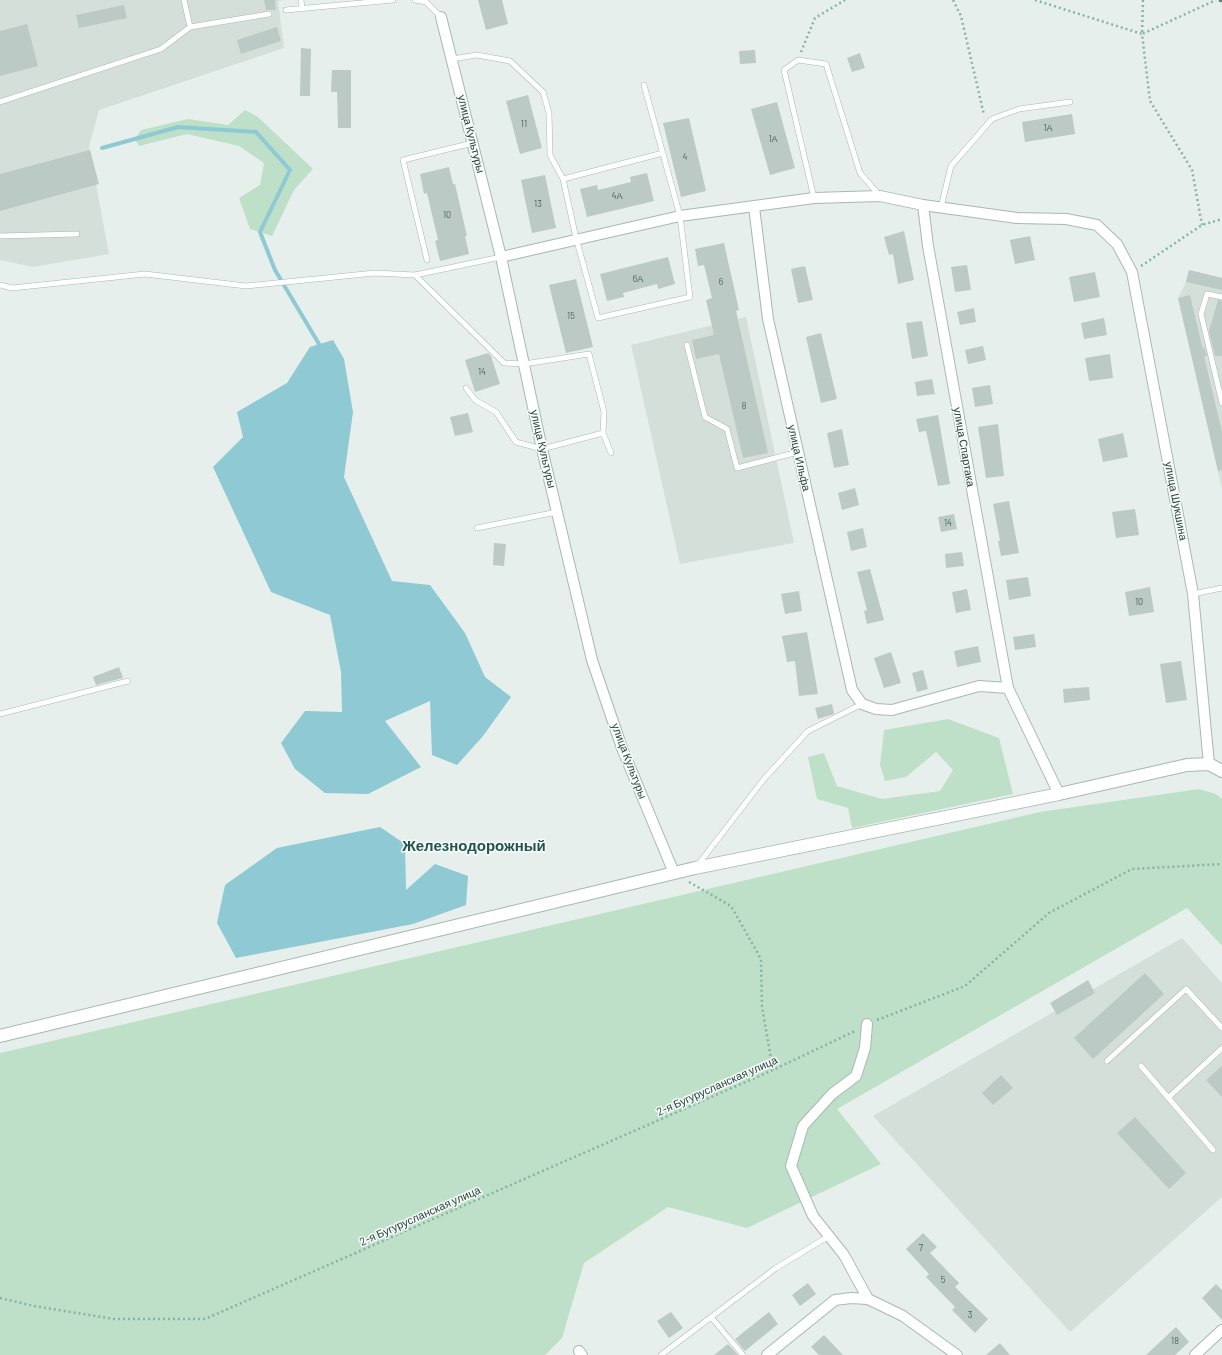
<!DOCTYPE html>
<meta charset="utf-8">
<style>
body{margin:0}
canvas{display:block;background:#e6efeb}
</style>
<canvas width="1222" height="1355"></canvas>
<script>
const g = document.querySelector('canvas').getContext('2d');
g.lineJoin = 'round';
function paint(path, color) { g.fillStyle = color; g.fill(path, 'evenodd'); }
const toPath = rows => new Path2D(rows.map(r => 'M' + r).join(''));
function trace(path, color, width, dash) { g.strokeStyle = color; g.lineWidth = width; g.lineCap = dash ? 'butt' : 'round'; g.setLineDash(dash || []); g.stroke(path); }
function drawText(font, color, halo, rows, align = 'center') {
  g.font = font + ' Barlow,sans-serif'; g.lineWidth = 3; g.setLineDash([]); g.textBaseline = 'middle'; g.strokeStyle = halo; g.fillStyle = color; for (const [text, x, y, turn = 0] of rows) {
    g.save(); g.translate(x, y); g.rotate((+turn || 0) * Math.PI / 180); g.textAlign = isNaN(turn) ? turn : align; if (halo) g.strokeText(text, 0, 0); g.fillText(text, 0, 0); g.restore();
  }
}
paint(toPath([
 [0,0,285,0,278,1,284,48,99,110,89,147,109,254,33,267,0,260],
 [1189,270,1222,278,1222,489,1178,298,1186,282],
 [746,317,794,543,680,564,631,345],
 [1182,938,1222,983,1222,1197,1070,1332,873,1116]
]), '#d4dfda');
paint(toPath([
 [245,110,258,117,313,169,294,190,272,236,250,229,239,198,260,185,264,163,239,146,187,134,139,146,135,139,141,130,188,119,228,125],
 [948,719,999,738,1013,794,852,828,848,808,817,799,808,757,824,753,837,786,882,799,940,791,953,770,936,752,906,777,885,781,880,765,884,730],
 [1199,789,1216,794,1222,799,1222,946,1187,908,837,1109,881,1164,747,1228,668,1207,584,1263,562,1338,545,1355,0,1355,0,1053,1040,812]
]), '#bfe0c8');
paint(toPath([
 [333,340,344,359,353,412,344,477,392,581,430,585,465,633,485,677,511,697,483,736,457,765,432,755,430,701,385,721,421,767,368,794,325,793,295,769,281,743,305,711,342,712,341,672,330,615,271,592,213,467,243,437,237,412,287,383,310,347],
 [380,827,405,844,406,890,435,864,468,876,466,905,413,924,236,958,217,923,225,885,277,848]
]), '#8ec9d4');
trace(toPath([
 [102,148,178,127,256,132,290,170,260,232,275,270,319,344,318,348]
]), '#8ec9d4', 4);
paint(toPath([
 [264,0,275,0,276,10,266,10],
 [478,0,502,0,508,24,486,30],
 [124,5,127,18,79,28,76,15],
 [27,24,38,66,0,76,0,31],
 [277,27,281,41,241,54,237,40],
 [301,48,311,49,310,96,300,96],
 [755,50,756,63,740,64,739,51],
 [860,53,865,68,852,72,847,58],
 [332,70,351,70,351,128,338,128,337,92,331,92],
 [528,95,542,148,520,154,506,101],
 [777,102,795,168,770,175,751,109],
 [1072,114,1075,134,1025,142,1022,122],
 [689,118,706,191,681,197,663,123],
 [90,150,99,184,0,211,0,174],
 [449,167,453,184,455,184,467,236,465,236,469,254,440,261,435,241,438,240,427,193,424,194,420,174],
 [647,173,654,201,587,217,580,189,597,185,598,190,631,182,630,177],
 [545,175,556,228,532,233,521,180],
 [904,231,914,280,898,284,893,254,889,255,884,237],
 [1030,236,1035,260,1015,264,1010,240],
 [724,243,739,310,736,311,768,453,743,458,719,354,696,359,692,340,714,335,706,300,712,298,704,265,698,266,695,249],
 [668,257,675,284,658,289,657,284,623,293,624,297,607,301,600,274],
 [967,265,971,290,955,292,951,267],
 [805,266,813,300,798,303,791,269],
 [1189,270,1222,278,1222,290,1186,282],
 [1095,272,1100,297,1074,302,1069,277],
 [576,279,593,347,566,353,549,285],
 [1190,295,1203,350,1204,346,1207,356,1204,356,1222,432,1222,470,1218,471,1178,298],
 [1218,300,1222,301,1222,356,1215,356,1209,331],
 [974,308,976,322,960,325,957,312],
 [1104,318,1107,335,1084,339,1081,323],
 [922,321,928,356,912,359,906,323],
 [821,333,837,399,821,403,806,337],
 [983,346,986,360,968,364,965,350],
 [488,353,491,356,500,384,475,392,465,360],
 [1110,354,1113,378,1089,381,1085,358],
 [932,379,935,394,917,396,915,382],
 [990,385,993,404,975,407,972,388],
 [468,413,473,432,455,436,450,417],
 [938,415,950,484,938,486,926,431,919,432,916,419],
 [998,424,1004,476,986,478,978,427],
 [842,429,849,465,834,468,827,433],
 [1123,433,1128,457,1103,462,1098,439],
 [855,488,859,505,842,510,838,493],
 [1009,501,1019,553,1001,556,998,541,1000,541,993,504],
 [1135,509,1139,535,1116,538,1112,512],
 [954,514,957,529,941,532,938,517],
 [863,528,867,547,851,551,847,532],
 [494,543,506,544,504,566,493,565],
 [962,552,964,566,946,568,945,554],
 [870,569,884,620,867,624,864,611,867,610,857,572],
 [1028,577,1031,596,1009,600,1006,580],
 [1150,587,1154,612,1129,616,1125,592],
 [967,589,971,610,956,613,952,592],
 [799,591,802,611,785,614,781,594],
 [807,632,818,694,799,696,795,661,787,662,782,636],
 [1034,634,1036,647,1015,650,1013,637],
 [978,646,981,662,957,667,954,651],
 [891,652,901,683,884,688,874,658],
 [1181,661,1187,700,1166,703,1160,664],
 [119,667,123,678,96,685,93,677],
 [923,670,928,689,917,692,912,673],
 [1089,687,1090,700,1064,703,1063,689],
 [832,704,834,714,818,719,815,708],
 [1145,973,1164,994,1093,1059,1074,1038],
 [1088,980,1095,993,1057,1015,1050,1003],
 [1222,1066,1222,1097,1206,1080],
 [1001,1075,1013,1088,993,1105,982,1093],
 [1135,1117,1186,1173,1169,1189,1117,1133],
 [923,1233,937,1247,930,1253,959,1283,955,1287,988,1319,975,1333,952,1310,955,1307,926,1277,929,1274,906,1249],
 [808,1283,816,1294,800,1306,792,1295],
 [1216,1284,1222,1290,1222,1320,1202,1298],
 [671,1312,683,1328,669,1338,657,1321],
 [769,1312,778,1324,745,1351,735,1339],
 [1176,1327,1189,1342,1175,1355,1146,1355],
 [824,1335,843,1355,819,1355,811,1347],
 [1000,1343,1010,1355,986,1355],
 [728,1344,738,1355,714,1355]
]), '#bbcac4');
const service = toPath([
 [184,0,190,27],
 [301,0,302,8],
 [415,0,426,2,441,17],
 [286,10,393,0],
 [452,59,477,55,510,61,543,92,549,113,550,155,563,179,576,238,598,318,690,297,680,216,644,85],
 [0,102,161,49,190,27,269,14],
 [563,179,663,153],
 [814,198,784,70,798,60,826,64,860,173,880,196],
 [941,207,951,166,992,119,1019,109,1070,102],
 [0,236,77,234],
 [427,260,403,160,473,143],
 [415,275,504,363,524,364,589,354,604,412,603,433,611,453],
 [0,285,12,288,145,274,246,286,375,273,415,275,501,257],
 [1222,297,1207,294,1201,314,1222,403],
 [687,345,705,417,727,429,737,468,798,452],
 [466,388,475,400,496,412,516,442,542,449,603,433],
 [477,528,557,512],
 [1193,594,1222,588],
 [0,714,128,681],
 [697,866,764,779,808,731,862,704],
 [1107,1061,1186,989,1222,1028],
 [1141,1066,1213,1150],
 [1168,1098,1222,1048],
 [711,1317,743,1355],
 [661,1355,776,1268,829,1236]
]);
const minor = toPath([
 [441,17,501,257,542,449,592,660,622,748,674,873],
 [923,205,928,246,1008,688],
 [754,207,768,319,852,690,862,704,876,709,892,710,979,686,1008,688,1059,794],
 [501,257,680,216,814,198,880,196,923,205,1017,218,1066,219,1097,225,1117,244,1132,272,1193,594,1209,764],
 [867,1024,865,1048,856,1076,832,1094,803,1126,791,1166,813,1216,844,1255,868,1299],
 [579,1351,582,1355],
 [767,1355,835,1300,851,1298,868,1299,903,1316,957,1355],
 [1195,1355,1222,1330]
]);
const tertiary = toPath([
 [0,1036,695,868,1059,794,1187,765,1209,764,1222,771]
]);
trace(service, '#a8b8b2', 6);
trace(minor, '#a8b8b2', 12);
trace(tertiary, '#a8b8b2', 14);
trace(toPath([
 [953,0,961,16,984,115],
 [1035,0,1142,34,1150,101,1192,170,1202,225],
 [1143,0,1142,34,1216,0],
 [801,52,815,18,845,0],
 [1141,266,1202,225,1222,219],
 [689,882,731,906,761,959,762,1007,773,1070],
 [877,1020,965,986,1049,913,1132,869,1222,864],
 [0,1298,34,1306,114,1319,205,1319,773,1070,855,1031]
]), '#86b3a5', 2.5, [2, 3]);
trace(service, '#fff', 5);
trace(minor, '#fff', 10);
trace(tertiary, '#fff', 12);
trace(toPath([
 [1219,0,1222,1]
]), '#5f7d75', 3, [8, 4]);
drawText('9px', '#4a645c', null, [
 ["11",524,124],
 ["1А",1048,128],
 ["1А",773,139],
 ["4",685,157],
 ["4А",617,196],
 ["13",538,204],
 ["10",447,215],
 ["6А",638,279],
 ["6",721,282],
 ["15",571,316],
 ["14",482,372],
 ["8",744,406],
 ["14",948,523],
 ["10",1139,602],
 ["7",921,1248],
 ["5",943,1280],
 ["3",970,1315],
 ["18",1175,1341]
]);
drawText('11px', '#24423a', '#f7fbf9', [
 ["улица Культуры",471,134,76],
 ["улица Спартака",964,447,80],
 ["улица Культуры",543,449,77],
 ["улица Ильфа",799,458,77],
 ["улица Шукшина",1176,501,79],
 ["улица Культуры",629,761,69],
 ["2-я Бугурусланская улица",717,1086,-24],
 ["2-я Бугурусланская улица",420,1216,-24]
]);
drawText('bold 15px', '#1f5548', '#f7fbf9', [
 ["Железнодорожный",474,846]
]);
</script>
